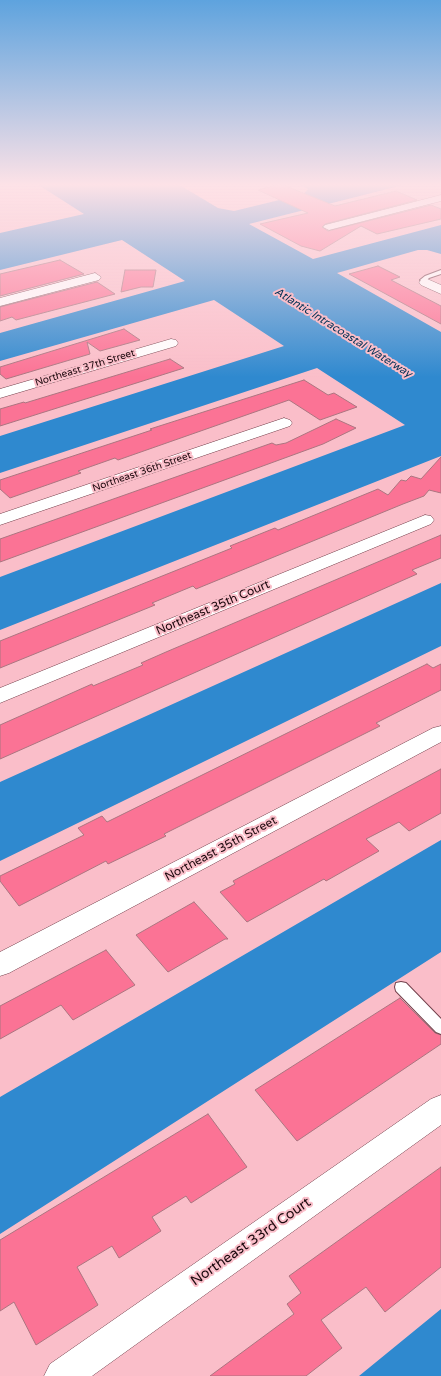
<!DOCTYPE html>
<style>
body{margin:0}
canvas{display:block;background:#fabec9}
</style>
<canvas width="441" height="1376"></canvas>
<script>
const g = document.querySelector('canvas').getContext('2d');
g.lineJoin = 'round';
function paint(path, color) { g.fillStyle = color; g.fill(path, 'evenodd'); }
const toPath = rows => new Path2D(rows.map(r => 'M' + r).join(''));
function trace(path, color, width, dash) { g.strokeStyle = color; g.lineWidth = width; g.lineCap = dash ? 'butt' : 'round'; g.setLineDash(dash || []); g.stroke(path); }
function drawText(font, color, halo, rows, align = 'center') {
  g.font = font + ' "Varela Round",sans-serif'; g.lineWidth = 4; g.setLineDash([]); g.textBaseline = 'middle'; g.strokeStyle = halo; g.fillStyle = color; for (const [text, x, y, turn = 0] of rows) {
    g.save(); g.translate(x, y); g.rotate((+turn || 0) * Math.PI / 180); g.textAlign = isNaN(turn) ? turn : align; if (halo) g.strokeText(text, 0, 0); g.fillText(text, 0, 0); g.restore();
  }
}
paint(toPath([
 [37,184,178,184,218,208,234,211,304,194,308,189,298,184,407,184,249,224,313,259,441,225,441,254,427,250,418,250,337,273,441,332,441,456,0,630,0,577,405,425,317,368,0,473,0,436,284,346,214,300,0,361,0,333,185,281,122,240,0,270,0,233,84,214],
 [441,583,441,646,0,861,0,782],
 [441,840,441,952,0,1234,0,1097],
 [441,1309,441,1376,359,1376]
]), '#2f89cf');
const building = toPath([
 [281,184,335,206,396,191,417,200,325,224,322,227,328,231,431,205,441,209,441,219,377,234,361,226,320,251,301,246,260,224,308,213,258,190,281,184],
 [60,260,84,274,0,296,0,274,60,260],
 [378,266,400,277,391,280,441,306,441,324,349,274,378,266],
 [125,270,156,270,153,287,141,287,121,292,125,270],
 [97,282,115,294,16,320,12,317,0,321,0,307,97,282],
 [124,329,140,340,100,351,87,342,90,354,6,379,0,374,0,367,124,329],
 [170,359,184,368,0,426,0,409,24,402,25,403,170,359],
 [304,380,328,395,334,393,357,407,320,420,289,400,118,460,115,458,78,471,81,473,10,498,0,489,0,480,152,430,150,429,304,380],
 [336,419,356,428,323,444,0,562,0,539,272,443,276,445,286,443,336,419],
 [441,457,441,493,429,490,424,496,403,504,196,589,193,586,152,603,155,605,0,668,0,641,232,548,230,546,275,528,278,530,378,489,388,495,401,480,406,481,411,476,421,479,441,457],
 [441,535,441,558,412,570,417,574,0,759,0,725,92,684,93,686,143,665,141,663,166,652,441,535],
 [427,664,433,668,441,664,441,690,376,723,380,726,164,834,166,836,108,864,106,861,19,906,0,881,0,876,84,835,78,828,102,816,107,822,427,664],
 [441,769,441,813,409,831,399,822,366,839,379,851,326,881,324,879,247,922,220,892,235,884,233,881,441,769],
 [194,902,228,939,225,939,168,972,136,935,194,902],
 [106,950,135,985,73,1020,61,1005,0,1039,0,1006,106,950],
 [400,998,435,1033,441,1035,441,1044,297,1141,255,1090,400,998],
 [208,1114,247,1167,191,1203,186,1196,152,1217,161,1231,119,1258,112,1246,77,1267,98,1305,36,1345,14,1302,0,1311,0,1240,208,1114],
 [441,1167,441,1267,385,1312,366,1287,321,1320,342,1348,306,1376,210,1376,294,1314,287,1304,301,1293,289,1276,441,1167]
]);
paint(building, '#fb7395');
trace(building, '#ac7580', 1);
const lane = toPath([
 [441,270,441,274,429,278,427,280,427,283,423,283,420,280,425,276,441,270],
 [401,982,406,983,441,1019,441,1034,436,1032,396,991,395,987,396,983,401,982]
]);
const street = toPath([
 [441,195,441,201,329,230,323,227,325,225,441,195],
 [95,273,101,277,99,280,0,306,0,298,95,273],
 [425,278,441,285,441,294,421,285,419,282,425,278],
 [171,339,176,340,178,343,176,346,0,398,0,389,171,339],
 [284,418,290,420,292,423,290,426,0,525,0,514,284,418],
 [425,515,431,516,434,520,431,524,0,703,0,688,425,515],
 [441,726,441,742,9,973,0,976,0,952,433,728,441,726],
 [441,1095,441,1125,92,1376,44,1376,50,1364,431,1099,441,1095]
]);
trace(lane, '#73414c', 2);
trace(street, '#73414c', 1);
paint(lane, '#fff');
paint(street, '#fff');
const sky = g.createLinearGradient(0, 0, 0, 377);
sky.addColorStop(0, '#5ea3de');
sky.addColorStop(0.49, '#fde2e7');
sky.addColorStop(1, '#fde2e700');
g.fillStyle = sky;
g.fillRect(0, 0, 441, 377);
drawText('10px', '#1c080d', '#fabec9', [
 ["Northeast 37th Street",85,368,-17],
 ["Northeast 36th Street",142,472,-19]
]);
drawText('italic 11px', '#003053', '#fabec9', [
 ["Atlantic Intracoastal Waterway",343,333,32]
]);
drawText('12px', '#1c080d', '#fabec9', [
 ["Northeast 35th Court",213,608,-23],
 ["Northeast 35th Street",221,849,-28]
]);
drawText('14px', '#1c080d', '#fabec9', [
 ["Northeast 33rd Court",251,1242,-35]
]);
</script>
